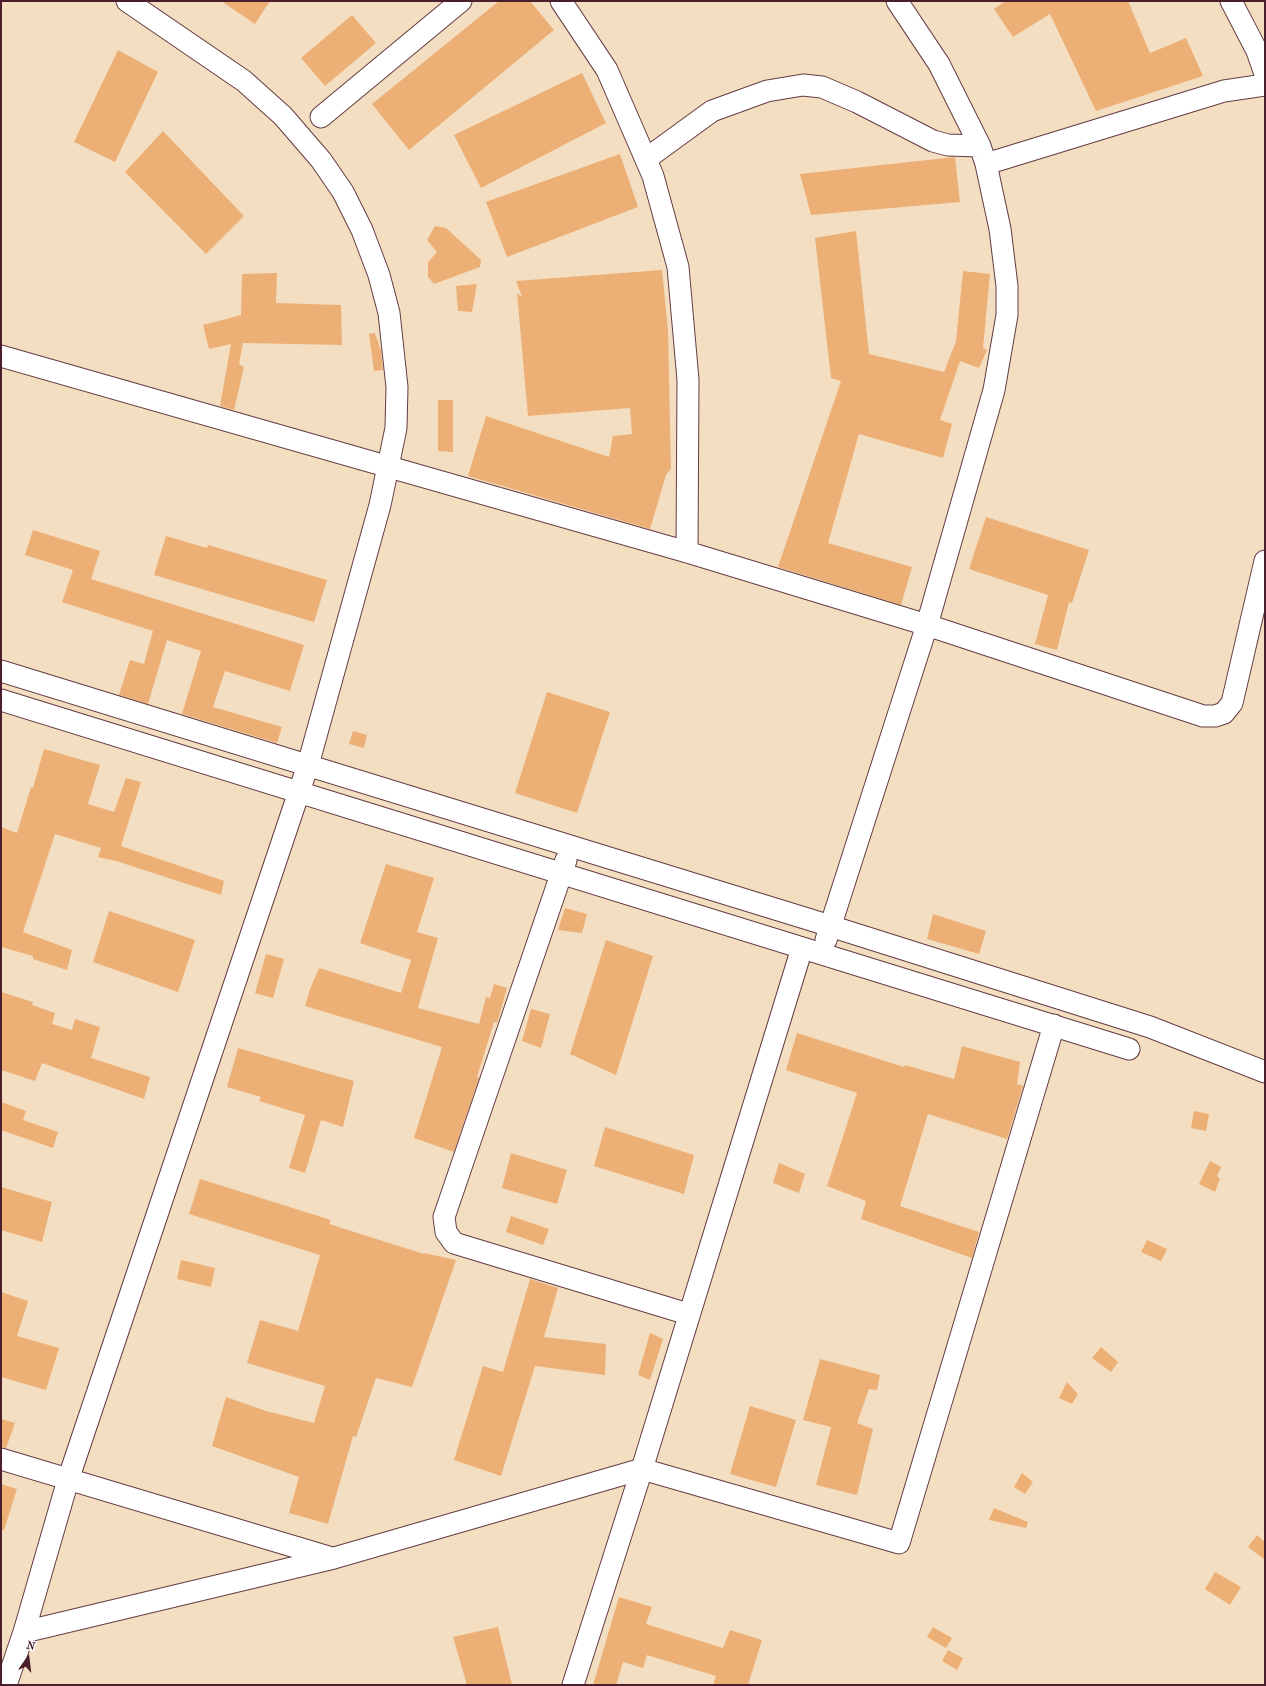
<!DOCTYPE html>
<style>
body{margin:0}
#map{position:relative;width:1266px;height:1686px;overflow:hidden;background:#f4dec1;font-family:"IM FELL French Canon",serif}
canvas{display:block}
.frame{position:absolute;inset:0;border:2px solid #4a1f2b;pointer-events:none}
.north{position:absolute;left:8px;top:1638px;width:40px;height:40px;-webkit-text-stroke:3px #fff;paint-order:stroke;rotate:14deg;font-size:11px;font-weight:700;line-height:16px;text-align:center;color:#4a1f2b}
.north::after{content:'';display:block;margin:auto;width:14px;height:18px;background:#4a1f2b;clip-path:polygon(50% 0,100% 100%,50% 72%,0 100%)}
</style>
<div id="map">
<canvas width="1266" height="1686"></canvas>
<div class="frame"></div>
<div class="north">N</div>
</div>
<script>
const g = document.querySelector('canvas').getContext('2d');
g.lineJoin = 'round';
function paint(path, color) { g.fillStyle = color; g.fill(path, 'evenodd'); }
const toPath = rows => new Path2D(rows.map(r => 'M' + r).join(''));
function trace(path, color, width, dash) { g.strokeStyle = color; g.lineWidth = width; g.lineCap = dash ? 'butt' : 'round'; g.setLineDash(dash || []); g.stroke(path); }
paint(toPath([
 [221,1,270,1,255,24],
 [499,1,530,1,554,30,409,150,372,104],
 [1005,1,1128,1,1150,53,1186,38,1203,76,1096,111,1050,14,1013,37,994,9],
 [352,15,376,43,325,86,301,58],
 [118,50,158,72,115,162,74,142],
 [582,73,606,123,481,188,454,135],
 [163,131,244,216,206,254,125,172],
 [620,154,638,207,507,257,486,202],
 [955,157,960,202,811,215,800,174],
 [435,226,446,228,481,260,480,267,434,284,428,277,428,262,437,252,427,240],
 [856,231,869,354,944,372,956,341,963,271,990,274,983,348,987,350,979,368,960,361,940,420,952,424,943,458,859,434,828,543,912,567,901,605,778,567,841,381,831,378,815,238],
 [662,270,668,330,671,469,666,475,650,529,468,476,486,416,609,457,613,436,632,434,630,408,528,416,517,293,522,297,516,281],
 [277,273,276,303,341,305,342,345,243,343,239,364,244,367,234,410,220,406,231,344,209,349,203,325,241,315,242,274],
 [477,284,472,312,458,311,456,286],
 [375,333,381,351,383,370,374,371,369,334],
 [438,400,453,400,453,452,438,451],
 [986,517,1089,550,1072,603,1069,602,1057,650,1035,644,1048,595,969,569],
 [33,530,100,551,91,579,304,645,290,691,225,671,213,707,282,727,277,743,182,714,201,651,167,640,148,704,119,695,130,660,144,664,153,631,62,602,73,570,25,555],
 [166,536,207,548,208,545,327,580,314,622,154,575],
 [547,692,610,712,577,813,515,793],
 [353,731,367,735,364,748,349,744],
 [44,749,100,765,88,804,114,812,126,778,141,782,121,846,224,881,221,895,116,861,98,857,101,848,55,834,23,932,72,950,67,970,33,959,33,956,1,947,1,827,17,833,31,787,33,788],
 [386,864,434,878,417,932,438,938,418,1008,479,1024,486,997,490,998,494,984,507,988,497,1023,494,1022,477,1077,479,1078,454,1152,414,1138,442,1047,305,1006,310,989,319,968,401,993,411,960,360,943],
 [565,908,587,914,582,933,558,930],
 [109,911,195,940,178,992,93,962],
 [933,914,986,931,979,954,927,939],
 [606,940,653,956,616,1075,570,1054],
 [266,954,284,959,273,998,255,993],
 [1,992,33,1002,32,1005,55,1013,52,1024,72,1030,75,1019,100,1027,91,1058,150,1077,144,1099,42,1063,35,1081,1,1070],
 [531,1009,550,1014,541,1048,522,1041],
 [797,1033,904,1067,905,1065,954,1079,962,1046,1020,1062,1017,1084,1023,1086,1007,1139,928,1114,900,1206,979,1232,972,1258,861,1219,866,1201,827,1186,857,1093,786,1070],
 [238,1048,354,1081,343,1127,321,1120,305,1173,289,1168,305,1115,259,1101,261,1097,227,1087],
 [1,1102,26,1111,23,1120,58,1132,53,1148,1,1130],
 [1194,1111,1209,1114,1206,1131,1191,1128],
 [605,1127,694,1155,684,1194,594,1166],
 [511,1153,567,1170,557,1204,502,1188],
 [1210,1161,1221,1167,1217,1176,1220,1179,1215,1192,1199,1184],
 [779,1163,805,1174,799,1193,773,1183],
 [200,1179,331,1220,329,1224,424,1254,424,1253,456,1260,412,1387,376,1378,356,1437,353,1436,328,1524,289,1513,299,1477,212,1446,226,1397,266,1411,314,1423,325,1386,247,1363,260,1320,298,1331,320,1255,189,1214],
 [1,1187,52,1202,42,1242,1,1230],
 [511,1216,549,1229,543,1245,506,1232],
 [1147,1240,1167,1249,1161,1261,1141,1252],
 [181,1260,215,1268,211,1287,177,1279],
 [530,1279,558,1288,544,1337,606,1344,605,1375,535,1366,501,1476,454,1460,483,1366,503,1372],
 [1,1292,28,1301,17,1336,59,1348,46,1390,1,1377],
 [650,1333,663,1339,650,1380,638,1375],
 [1101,1347,1118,1362,1111,1372,1092,1358],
 [820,1359,880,1375,877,1390,869,1389,857,1423,873,1429,857,1495,816,1485,831,1427,803,1420],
 [1067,1382,1078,1394,1072,1404,1059,1398],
 [750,1406,796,1420,776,1487,730,1474],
 [1,1419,15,1423,6,1448,1,1447],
 [1022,1473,1033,1482,1025,1494,1014,1487],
 [1,1484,17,1489,4,1530,1,1530],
 [994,1508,1028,1522,1026,1528,989,1520],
 [1257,1535,1265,1542,1265,1560,1248,1547],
 [1215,1572,1241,1587,1230,1605,1205,1589],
 [619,1597,652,1607,646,1624,723,1648,730,1630,762,1640,748,1685,713,1685,716,1676,647,1655,643,1668,623,1662,616,1685,593,1685],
 [498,1627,512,1685,467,1685,453,1637],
 [933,1627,952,1638,946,1648,927,1637],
 [948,1650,963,1658,957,1670,942,1661]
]), '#ecb076');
const minor = toPath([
 [561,1,607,70,653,176,678,267,688,380,687,552],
 [1231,1,1257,51,1265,74],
 [321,117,461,1],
 [646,159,712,111,767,91,803,85,822,87,857,102,933,141,948,145,980,146],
 [986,164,1224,91,1265,85],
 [1,356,687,552,927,625,1203,716,1215,716,1224,713,1232,703,1265,561],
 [1,671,811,920,1150,1027,1265,1072],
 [1,700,1129,1049],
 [566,860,444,1217,446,1232,454,1243,688,1314],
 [826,940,927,625,994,390,1007,315,1007,286,1000,229,986,164,980,146,939,64,897,1],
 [1,1459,332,1558],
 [24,1632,334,1558,642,1469,899,1543,1054,1025],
 [6,1685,24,1632,68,1480,308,765,380,505,396,428,397,387,389,313,379,275,362,230,343,192,321,160,283,116,244,81,127,1],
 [573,1685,642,1469,802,948]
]);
trace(minor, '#643c42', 23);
trace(minor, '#fff', 21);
</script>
